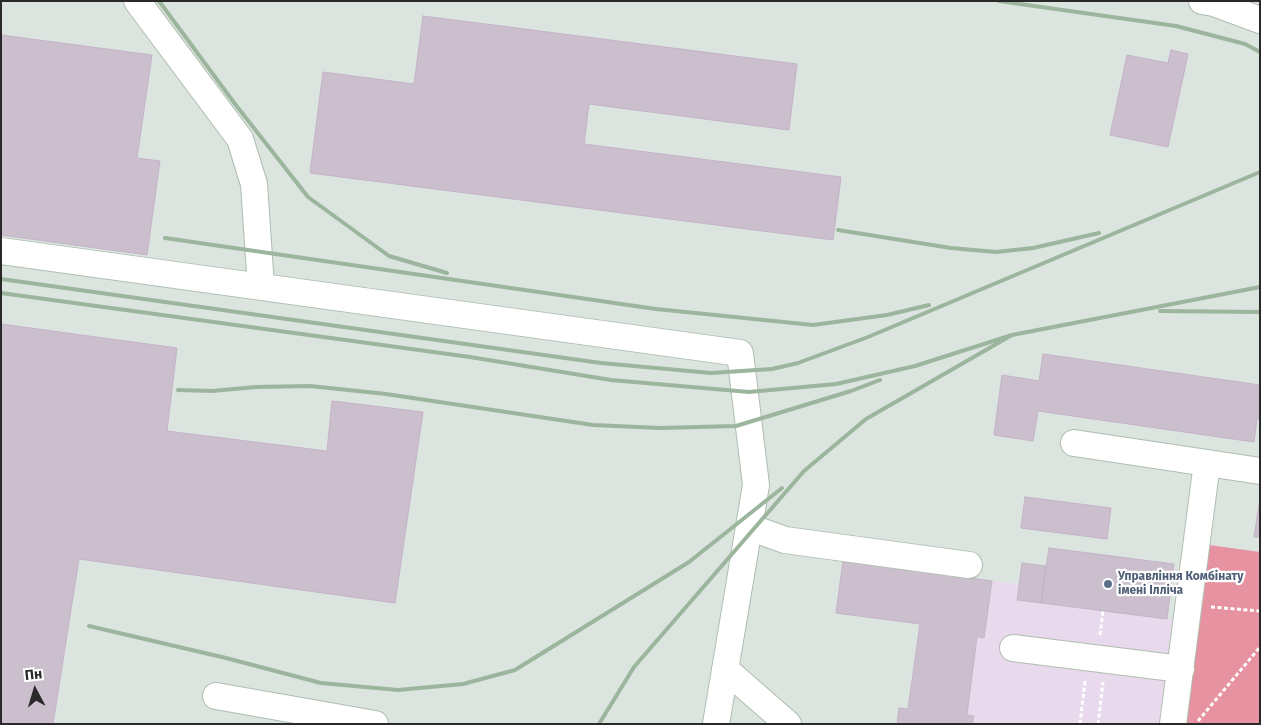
<!DOCTYPE html>
<meta charset="utf-8">
<style>
body{margin:0}
#map{position:relative;width:1261px;height:725px;overflow:hidden;background:#e8daec;font-family:"Fira Sans",sans-serif}
canvas{display:block}
.frame{position:absolute;inset:0;border:2px solid #292929;pointer-events:none}
.north{position:absolute;left:10px;top:665px;width:50px;height:50px;-webkit-text-stroke:4px #fff;paint-order:stroke;rotate:354deg;font-size:14px;font-weight:700;line-height:20px;text-align:center;color:#292929}
.north::after{content:'';display:block;margin:auto;width:18px;height:22px;background:#292929;clip-path:polygon(50% 0,100% 100%,50% 72%,0 100%)}
</style>
<div id="map">
<canvas width="1261" height="725"></canvas>
<div class="frame"></div>
<div class="north">Пн</div>
</div>
<script>
const g = document.querySelector('canvas').getContext('2d');
g.lineJoin = 'round';
function paint(path, color) { g.fillStyle = color; g.fill(path, 'evenodd'); }
const toPath = rows => new Path2D(rows.map(r => 'M' + r).join(''));
function trace(path, color, width, dash) { g.strokeStyle = color; g.lineWidth = width; g.lineCap = dash ? 'butt' : 'round'; g.setLineDash(dash || []); g.stroke(path); }
function drawText(font, color, halo, rows, align = 'center') {
  g.font = font + ' "Fira Sans",sans-serif'; g.lineWidth = 4.5; g.setLineDash([]); g.textBaseline = 'middle'; g.strokeStyle = halo; g.fillStyle = color; for (const [text, x, y, turn = 0] of rows) {
    g.save(); g.translate(x, y); g.rotate((+turn || 0) * Math.PI / 180); g.textAlign = isNaN(turn) ? turn : align; if (halo) g.strokeText(text, 0, 0); g.fillText(text, 0, 0); g.restore();
  }
}
paint(toPath([
 [1,1,1260,1,1260,552,1209,545,1177,620,1017,600,1019,584,993,581,984,638,977,637,967,714,974,716,972,724,1,724]
]), '#dbe4df');
paint(toPath([
 [1209,545,1260,552,1260,724,1185,724]
]), '#e792a0');
const building = toPath([
 [423,16,797,64,789,130,589,104,584,144,841,177,833,240,310,173,323,72,414,84,423,16],
 [1,35,152,55,137,158,160,161,147,255,1,235,1,35],
 [1171,50,1188,54,1168,147,1110,135,1127,55,1168,63,1171,50],
 [1,324,177,348,167,431,327,451,332,401,423,412,395,603,79,559,53,724,1,724,1,324],
 [1043,354,1260,385,1260,419,1257,419,1254,442,1038,411,1033,441,994,435,1002,375,1039,381,1043,354],
 [1025,497,1111,508,1107,539,1021,528,1025,497],
 [1260,499,1260,537,1254,537,1260,499],
 [1049,548,1174,564,1167,619,1041,603,1049,548],
 [843,561,992,581,984,638,977,637,967,715,974,716,972,724,897,724,899,708,908,709,920,624,836,613,843,561],
 [1022,563,1046,566,1041,603,1017,600,1022,563]
]);
paint(building, '#cbbfce');
trace(building, '#c4b3c8', 1);
const minor = toPath([
 [137,1,240,139,254,184,261,287],
 [1202,1,1214,3,1260,20],
 [1,251,740,353,756,485,716,724],
 [1074,443,1260,471],
 [749,527,785,540,969,565],
 [1013,648,1181,669],
 [725,669,788,724],
 [216,696,375,724],
 [1173,724,1207,463]
]);
trace(minor, '#aebeae', 28);
trace(toPath([
 [1211,607,1260,611],
 [1100,635,1103,611],
 [1198,721,1260,647],
 [1080,724,1085,681],
 [1098,724,1103,682]
]), '#fff', 3, [4, 2.5]);
trace(minor, '#fff', 26);
trace(toPath([
 [159,1,235,104,308,197,389,256,447,273],
 [999,1,1176,26,1245,44,1260,52],
 [838,230,951,248,996,252,1033,248,1099,233],
 [165,238,656,309,813,325,887,315,929,305],
 [1,279,601,363,711,373,772,369,798,363,868,337,1260,172],
 [1,293,470,357,611,380,749,392,836,384,915,366,1012,335],
 [1160,311,1260,312],
 [178,390,212,391,256,387,310,386,386,394,593,425,660,428,736,426,851,391,880,380],
 [89,626,226,658,321,683,398,690,463,684,515,670,689,562,782,488],
 [599,724,634,667,804,471,866,419,1012,335,1260,287]
]), '#9cb59d', 4);
for (const [x, y, r, color] of [
 [1108,584,5,"#5c6f8a"]
]) { const dot = new Path2D(); dot.arc(x, y, r, 0, 2 * Math.PI); g.fillStyle = color; g.fill(dot); trace(dot, '#fff', 2); }
drawText('bold 12px', '#4e5e75', '#fff', [
 ["Управління Комбінату",1118,577],
 ["імені Ілліча",1118,591]
], 'left');
</script>
